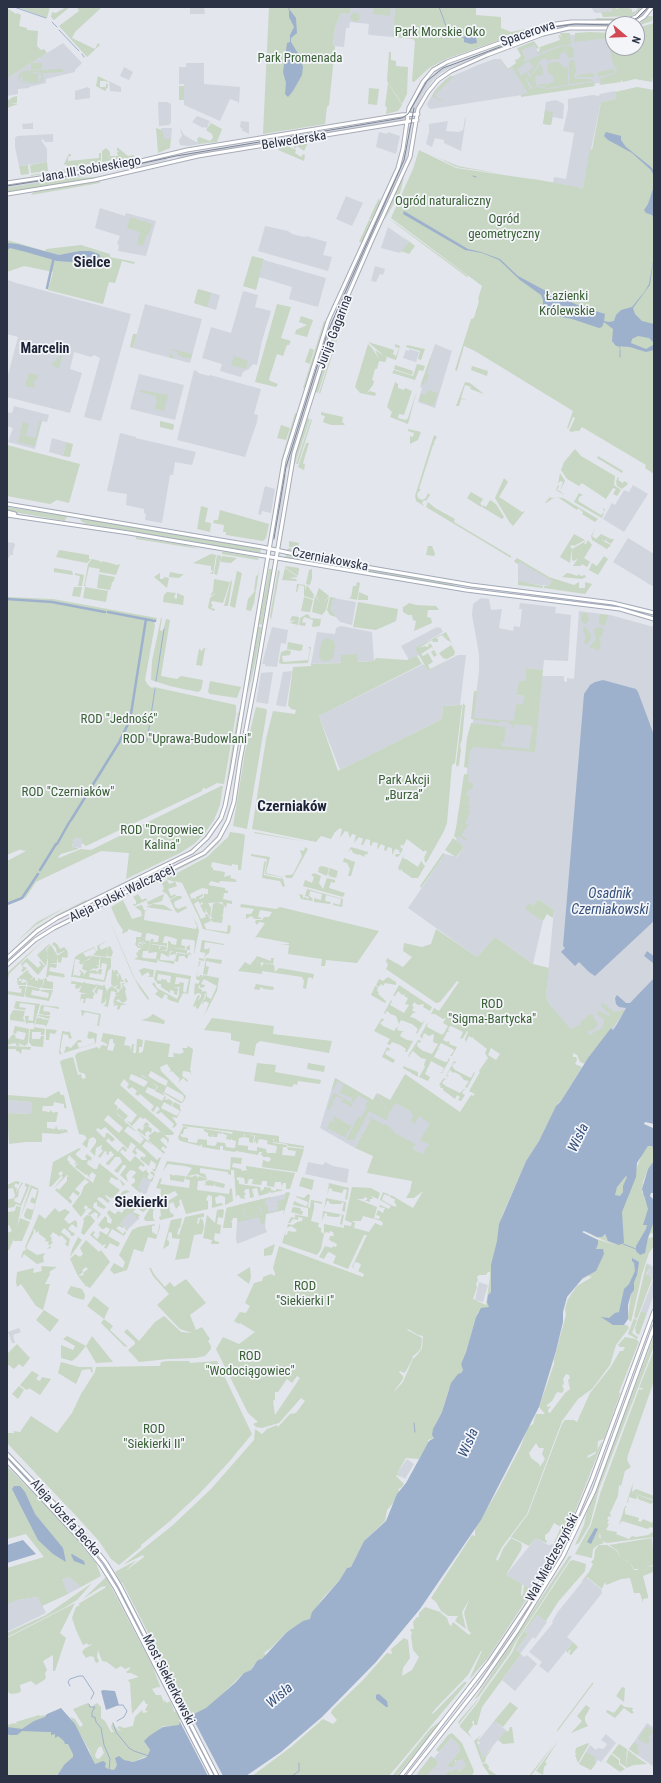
<!DOCTYPE html>
<meta charset="utf-8">
<style>
body{margin:0}
#map{position:relative;width:661px;height:1783px;overflow:hidden;background:#e3e6ec;font-family:"Roboto Condensed",sans-serif}
canvas{display:block}
.frame{position:absolute;inset:0;border:8px solid #2b3245;pointer-events:none}
.north{position:absolute;left:605px;top:16px;width:40px;height:40px;box-sizing:border-box;background:#f3f5f9;border:1px solid #a3a7b1;border-radius:50%;rotate:109deg;font-size:11px;font-weight:700;line-height:16px;text-align:center;color:#2b3245}
.north::after{content:'';display:block;margin:auto;width:14px;height:18px;background:#d24853;clip-path:polygon(50% 0,100% 100%,50% 72%,0 100%)}
</style>
<div id="map">
<canvas width="661" height="1783"></canvas>
<div class="frame"></div>
<div class="north">N</div>
</div>
<script>
const g = document.querySelector('canvas').getContext('2d');
g.lineJoin = 'round';
function paint(path, color) { g.fillStyle = color; g.fill(path, 'evenodd'); }
const toPath = rows => new Path2D(rows.map(r => 'M' + r).join(''));
function trace(path, color, width, dash) { g.strokeStyle = color; g.lineWidth = width; g.lineCap = dash ? 'butt' : 'round'; g.setLineDash(dash || []); g.stroke(path); }
function drawText(font, color, halo, rows, align = 'center') {
  g.font = font + ' "Roboto Condensed",sans-serif'; g.lineWidth = 3.5; g.setLineDash([]); g.textBaseline = 'middle'; g.strokeStyle = halo; g.fillStyle = color; for (const [text, x, y, turn = 0] of rows) {
    g.save(); g.translate(x, y); g.rotate((+turn || 0) * Math.PI / 180); g.textAlign = isNaN(turn) ? turn : align; if (halo) g.strokeText(text, 0, 0); g.fillText(text, 0, 0); g.restore();
  }
}
paint(toPath([
 [190,7,204,7,205,14,190,14],
 [351,7,395,7,393,37,370,35,368,34,369,24,350,22,349,28,346,28,344,47,333,46,335,27,341,13,350,14],
 [591,7,612,7,611,12,595,13],
 [647,7,651,7,644,16,634,23,615,24,633,20,641,14],
 [581,23,613,24,613,27,578,25,555,29,452,67,441,73,432,81,423,94,414,113,410,114,410,108,425,83,438,70,544,30,566,24],
 [613,34,613,48,619,80,431,109,428,107,427,104,435,90,446,79,478,65,494,59,500,59,507,69,526,59,522,50,534,44,538,52,566,42,565,35],
 [63,43,82,63,75,70,75,72,46,79,46,83,29,87,29,88,18,89,18,94,7,96,7,78],
 [186,63,204,63,204,84,240,87,239,104,238,102,230,99,220,121,184,105,184,84,179,84,179,67,186,67],
 [124,67,133,72,129,80,120,76],
 [109,81,121,87,121,92,110,91],
 [88,87,90,89,90,98,75,100,75,91],
 [615,91,616,99,601,102,600,106,583,188,553,183,554,177,566,179,572,146,574,133,563,131,568,109,568,99,593,95,599,96,600,94],
 [556,100,564,104,563,119,553,117,551,125,543,124,546,102],
 [158,102,167,102,171,104,171,123,169,125,159,126],
 [197,116,210,121,207,128,204,127,203,128,192,122],
 [403,116,406,117,406,120,179,158,180,155,397,119],
 [465,118,466,118,461,151,444,143,444,140,435,138,432,147,426,144,429,132,429,124,448,121,446,131,459,132,463,130],
 [241,121,249,122,249,134,241,130,243,129,240,127],
 [412,122,409,147,406,160,337,313,336,312,336,310,403,160,409,136,408,128],
 [33,123,33,129,23,129,22,124],
 [161,128,172,128,171,139,167,140,163,139],
 [180,128,184,135,196,142,200,142,200,144,189,146,180,145,179,140,182,136],
 [379,132,387,134,388,132,400,136,396,154,376,147],
 [53,134,53,142,45,142,43,139,41,140,47,149,47,162,19,166,15,147,15,138,17,136],
 [167,157,167,160,128,169,7,188,7,185,10,185,121,167],
 [346,196,363,203,352,226,336,219],
 [100,208,125,216,126,213,156,221,146,256,118,251,119,245,117,244,120,236,95,228],
 [265,226,288,231,292,234,300,236,305,237,306,236,327,242,323,255,332,257,328,271,258,251],
 [388,227,409,242,400,253,381,248],
 [264,260,326,278,318,307,289,299,292,287,259,277],
 [375,266,385,269,383,275,380,274,376,282,371,281],
 [8,271,8,280,16,283,131,314,101,421,84,417,100,358,94,355,91,357,74,352,70,369,82,373,70,413,7,397,7,379,18,337,7,334],
 [198,289,220,295,216,310,194,303],
 [243,291,258,295,255,307,271,311,262,341,257,365,253,364,249,369,243,372,241,377,220,371,222,364,202,358,211,327,231,333],
 [145,304,202,319,190,363,133,348],
 [332,319,335,319,288,468,285,467],
 [435,344,452,351,435,408,418,402,422,388,420,387],
 [409,349,419,352,416,362,403,358,406,350,409,351],
 [194,370,198,372,198,373,209,376,210,375,261,389,254,414,258,415,257,422,245,457,177,440],
 [139,374,184,385,175,420,130,409],
 [14,406,49,415,47,422,42,421,35,449,8,442,13,428,7,426,7,412,12,413],
 [120,433,136,437,136,438,196,452,192,465,175,462,173,475,170,475,162,523,145,520,146,514,144,513,144,509,126,505,127,494,107,491],
 [52,438,66,442,63,456,49,452],
 [284,474,286,475,277,540,280,507,273,539],
 [633,485,648,494,624,532,603,519,612,503,615,505,624,490,629,492],
 [265,486,275,489,271,513,262,511,261,515,258,514],
 [628,538,654,554,654,587,613,562],
 [7,542,14,543,15,545,13,551,13,555,10,555,9,558,7,558],
 [518,560,552,581,549,586,518,582],
 [333,598,356,602,352,625,340,622,331,611],
 [481,598,489,599,491,610,502,609,499,628,504,629,513,631,514,626,520,627,522,609,519,609,520,603,556,607,555,613,571,615,568,661,544,660,543,670,526,668,526,682,517,695,524,696,522,705,538,718,542,676,564,676,564,681,567,682,567,678,574,679,579,611,610,615,654,627,654,956,647,951,644,956,654,964,654,978,626,1008,613,1030,611,1029,581,1041,550,1005,546,996,554,910,538,899,533,906,526,908,543,921,533,964,495,937,477,957,408,908,445,854,457,857,464,847,456,841,461,821,479,671,479,654,472,615,473,604],
 [341,626,372,632,374,661,311,664,317,632,335,634,336,628],
 [272,627,288,630,286,644,281,643,277,667,265,666,265,664,262,664],
 [437,627,438,628,440,627,443,632,416,648,419,655,409,660,401,646],
 [458,655,466,655,460,705,443,706,442,719,340,770,319,716,424,664,428,671],
 [292,671,286,707,276,705,283,672],
 [273,672,268,704,256,702,261,673],
 [74,838,83,839,81,848,72,847],
 [335,1078,373,1100,377,1093,446,1131,434,1160,413,1149,415,1145,371,1119,355,1148,320,1128],
 [7,1100,32,1102,31,1114,7,1113],
 [308,1162,323,1165,325,1162,333,1166,349,1169,347,1183,305,1174],
 [143,1174,151,1181,146,1194,144,1194,137,1190],
 [285,1194,280,1211,266,1214,265,1227,267,1232,237,1244,236,1239,238,1205],
 [127,1209,140,1218,128,1229,117,1222],
 [647,1263,654,1267,654,1294,647,1313,641,1311,653,1280,651,1277,646,1275,649,1270,646,1265],
 [479,1282,488,1285,483,1302,475,1300],
 [19,1328,21,1332,13,1335,15,1343,12,1343,8,1332],
 [407,1459,414,1464,405,1479,397,1473],
 [536,1538,548,1545,554,1544,549,1555,550,1556,530,1589,506,1575],
 [69,1577,81,1587,68,1594,61,1581],
 [586,1577,601,1589,602,1593,567,1637,573,1642,548,1673,539,1666,542,1662,529,1652,553,1623,552,1622,557,1613],
 [38,1597,46,1613,7,1632,7,1605,17,1600],
 [537,1615,547,1622,535,1639,533,1637,520,1654,516,1650,528,1634,525,1632],
 [521,1654,524,1657,527,1655,537,1664,515,1691,502,1680],
 [494,1721,506,1730,483,1758,478,1745,480,1743,478,1741],
 [647,1723,654,1728,654,1767,629,1749],
 [606,1734,616,1743,601,1762,598,1760,591,1770,579,1764,590,1745,596,1750,598,1748,603,1749,606,1746,607,1744,601,1740],
 [451,1738,458,1744,460,1751,447,1766,455,1763,456,1760,459,1761,463,1759,466,1766,462,1770,450,1772,445,1776,416,1775,431,1756,434,1758]
]), '#d1d5de');
paint(toPath([
 [17,7,50,7,47,18],
 [66,7,70,7,54,20,51,17,52,12,56,13],
 [77,7,102,7,75,32,72,38,95,49,98,43,100,45,87,57,59,26,79,11],
 [269,7,351,7,350,14,341,13,335,27,333,45,335,47,329,105,327,107,325,124,263,134],
 [374,7,391,7,390,16,373,14],
 [395,7,476,7,476,15,501,17,501,28,511,32,540,26,446,59,429,68,414,82,412,81,415,42,413,39,393,37],
 [612,7,618,9,618,7,624,7,632,9,632,12,634,12,633,10,635,12,639,7,641,9,632,16,603,17,601,12,611,12],
 [7,8,16,14,17,13,21,15,19,26,27,28,27,30,38,31,37,46,41,50,44,49,47,53,7,78],
 '350.5 17a4.5 4.5 0 1 1 9 0a4.5 4.5 0 1 1-9 0Z',
 [648,16,651,16,654,17,654,20,653,17,652,21,637,26],
 [597,18,630,18,619,21,598,21,595,19],
 [654,23,654,71,652,82,635,79,623,82,621,80,621,82,599,85,601,82,600,81,601,78,615,74,617,71,616,68,613,64,609,44,613,43,613,48,637,48,637,28],
 [558,25,559,25,488,51,496,46],
 [589,32,613,33,613,41,613,39,608,38,574,42,575,33],
 [560,33,570,33,571,44,558,46,537,54,537,52,539,52,540,47,560,40,558,34,561,37],
 [534,41,539,48,537,49,534,45,522,50,526,59,523,61,524,62,559,47,565,46,566,52,566,46,570,46,573,48,574,57,568,58,566,52,561,53,559,59,552,59,548,61,546,58,541,59,531,75,528,71,534,68,529,61,517,69,521,76,527,72,529,76,526,79,530,89,539,87,548,89,594,82,595,86,521,97,521,95,528,93,512,67,507,70,498,55,508,69,516,63,515,60,518,59,521,56,517,48],
 [389,52,391,52,391,60,396,61,396,66,408,67,407,94,402,104,387,81],
 [574,60,576,71,574,75,575,78,577,79,591,79,593,81,569,84,569,61],
 [559,62,563,67,563,69,564,67,568,67,568,85,547,88,540,86,540,84,548,84,553,82,553,75,549,74,547,67,549,63],
 [31,63,42,63,42,69,31,70],
 [540,64,542,67,543,75,535,76,536,80,532,80,536,81,536,85,539,85,533,88,527,79,534,73],
 [63,69,63,72,44,73,42,72,44,78,39,83,23,83,18,78,19,74,23,71],
 [38,72,42,76,40,81,23,82,20,79,22,73,23,81,38,81,38,73,23,73],
 [613,69,615,71,614,73,598,77,598,72],
 [593,73,594,77,576,77,578,75],
 [98,76,108,81,107,83,106,81,100,81,100,87,106,87,106,84,108,84,108,87,105,91,96,86],
 [450,76,454,76,435,95,439,100,446,99,439,101,432,96,437,88],
 [388,83,402,105,398,111,386,114,387,107,385,106],
 [179,86,184,86,184,100,179,100],
 [637,87,654,90,654,474,645,468,646,465,582,427,579,431,575,431,572,432,569,431,575,418,573,417,568,429,567,428,573,411,475,351,464,346,457,371,455,370,471,319,474,318,479,301,478,299,482,286,391,218,413,169,419,150,456,168,538,180,523,177,583,188,590,149,592,150,601,102,616,99,615,92],
 [369,88,379,89,377,105,368,104],
 [17,96,17,103,10,103,18,104,7,108,7,101,13,97],
 [545,110,549,112,553,111,551,125,543,124],
 [211,123,222,129,217,142,199,144,200,142,198,143,197,139,199,137,210,141,213,138,212,134,206,130],
 [156,128,162,130,164,139,171,139,170,148,158,153],
 [309,141,304,151,297,146,295,149,294,148,296,143],
 [286,145,296,150,295,153,301,157,303,154,305,155,304,161,278,150,280,147],
 [117,147,128,156,134,155,134,157,113,160,107,156,112,160,102,162,102,151,106,148,110,152,110,156,118,156,117,152,120,152,117,151],
 [99,153,101,153,101,162,70,167,64,164,69,154,71,154,71,156,68,157,68,161,99,158],
 [437,157,458,166,502,174,456,167],
 [132,159,132,160,126,163,118,165,31,177,120,163],
 [120,160,123,161,31,176,31,175],
 [47,162,48,171,31,173,30,165],
 [28,165,29,174,21,175,19,166],
 [406,169,400,193,385,219,384,216],
 [97,177,92,179,7,192,7,188,68,178],
 [100,181,100,183,94,184,31,195,34,192],
 [379,198,380,202,371,220,369,219],
 [130,217,152,224,149,235,147,234,143,246,137,244,140,232,127,228],
 [389,219,397,224,468,276,467,277],
 [369,220,372,222,362,242,359,242],
 [400,234,415,246,409,254,401,251,409,242],
 [7,240,45,251,46,249,81,245,110,254,110,257,135,262,134,264,122,261,115,283,109,282,103,304,48,290,53,272,24,266,7,272],
 [252,256,264,259,256,290,243,286],
 [198,289,211,293,207,307,194,303],
 [277,304,291,307,281,338,291,341,289,345,287,345,283,356,277,354,269,379,270,381,278,384,276,387,255,382],
 [301,316,313,320,307,337,295,334,296,330,307,325,299,322],
 [324,321,326,322,305,389,303,388],
 [337,326,339,327,318,393,315,392],
 [340,327,341,327,320,394,319,393],
 [133,334,137,334,133,348,168,358,130,347],
 [368,342,394,350,393,354,396,356,399,348,395,347,395,344,400,346,396,360,384,356],
 [368,344,372,348,379,359,375,350,387,358,385,362,379,361,377,369,375,369,372,380,374,381,373,385,367,393,370,391,376,393,375,396,360,393,355,387],
 [38,345,48,348,46,355,37,352,38,347,36,347],
 [407,345,425,349,421,360,418,359,420,351,406,347],
 [310,348,314,350,310,364,305,362],
 [172,349,192,354,191,359,188,357,187,358,181,357,180,354,180,356,177,355,178,352,172,350,171,354,173,356,173,358,169,358],
 [63,353,59,368,52,366,52,364],
 [234,356,248,361,246,369,231,365],
 [430,359,431,359,427,374,429,375,425,385,426,377,423,385,421,384],
 [417,364,425,366,423,371,419,370,415,380,392,373,394,370,413,376],
 [395,365,413,371,412,375,394,369],
 [472,366,488,371,487,376,471,370],
 [29,373,38,375,36,381,34,380,33,383,35,384,34,388,25,386],
 [395,382,398,384,398,388,404,390,405,388,412,391,404,415,399,414,398,418,406,420,408,418,417,390,408,424,390,417,392,412,387,407],
 [465,382,470,383,484,394,470,389,471,387,465,385,461,398,467,400,461,399,459,406,456,406],
 [141,390,168,395,164,411,155,409,157,400,156,399,156,396,140,392],
 [428,390,438,393,433,406,419,401,421,394,426,395],
 [307,393,308,393,286,462,290,448],
 [321,412,343,417,342,422,345,424,344,425,331,425,323,422,325,416,321,415],
 [295,413,298,414,283,461,281,461],
 [306,418,310,419,295,464,293,463],
 [311,419,312,420,298,464,296,464],
 [40,420,42,420,35,445,33,446,18,442,20,434,35,438],
 [160,421,173,424,174,426,173,430,160,427],
 [23,422,29,424,26,435,20,433],
 [281,425,290,428,286,440,277,438],
 [408,429,421,432,418,440,410,444,410,436,413,437,414,433,408,431],
 [434,435,437,437,434,442,434,445,433,445,419,489,421,489,417,494,418,498,422,500,426,498,428,493,430,495,426,501,424,500,422,503,424,506,416,501,415,496],
 [66,442,73,444,70,457,63,456],
 [306,443,309,443,303,463,305,465,304,470,298,467],
 [7,445,80,464,69,503,57,500,50,504,7,496],
 [575,449,581,456,615,476,614,485,621,490,617,496,613,494,616,489,613,488,606,499,582,483,579,486,567,479,561,470,564,462],
 [599,454,598,456,623,471,622,473,597,458],
 [560,473,565,481,560,491,564,495,556,490,558,485,559,486,557,490,560,491,563,482,560,481,558,484],
 [618,477,619,478,618,480,623,483,624,481,628,483,627,485,622,489,617,486,616,481],
 [504,478,508,482,499,497,522,512,525,511,513,526,510,523,495,498],
 [471,492,483,499,480,504,482,505,481,507,467,498],
 [579,493,583,495,579,497,578,501,601,515,604,512,603,508,605,509,602,518,574,502],
 [550,497,553,499,555,497,563,498,598,519,595,522,582,514,583,512,578,508,577,510,559,498,555,497,546,503,545,503,540,500,545,503],
 [490,500,496,504,504,517,502,519,482,507,483,505,486,507],
 [428,502,435,508,455,519,454,522,511,556,511,558,426,507],
 [201,506,208,508,205,522,211,523,210,532,197,529],
 [7,507,67,516,65,521,8,511],
 [220,510,269,524,266,538,263,541,226,535,226,532,223,532,224,525,213,523,214,520,218,520],
 [80,518,170,533,261,549,260,553,205,544,86,524,81,521],
 [595,529,592,536,596,539,601,534,611,539,614,539,611,544,606,541,607,538,605,541,601,540,611,545,607,549,592,540,591,536],
 [574,534,585,540,574,546,573,545,570,546,572,549,570,563,560,557],
 [136,537,186,545,200,549,136,539],
 [588,540,592,545,584,558,590,562,587,567,582,564,581,566,573,566,578,558,574,561,572,560,572,549,586,541,584,544,586,544],
 [289,541,299,543,298,548,289,547],
 [428,546,432,546,435,554,434,556,426,555],
 [289,548,334,558,341,559,340,560,313,556,287,550],
 [59,550,89,555,89,559,91,559,87,563,56,557],
 [222,552,227,552,259,558,258,560,222,554],
 [211,554,216,555,213,574,210,574,213,571,211,570,211,566,193,563],
 [217,555,221,556,221,559,222,556,237,558,231,563,221,562,218,558,220,562,217,575,214,574],
 [286,555,452,584,455,586,285,558],
 [604,556,608,559,598,575,589,570,592,563,597,566],
 [517,558,549,577,574,585,579,582,579,588,585,588,585,582,592,584,585,594,544,588,544,586,549,586,552,581,520,562,517,564,514,561],
 [92,559,100,561,102,563,102,561,117,565,120,564,116,575,99,572,100,569,89,567,85,585,87,586,84,586,88,564],
 [260,565,254,603,251,611,246,610,248,599,256,590,254,591,256,576,258,575],
 [285,566,299,568,298,576,286,568],
 [54,568,72,571,73,575,54,572],
 [285,568,298,577,288,578,296,579,297,581,282,580],
 [269,569,272,569,262,625,259,624],
 [312,569,312,578,310,585,306,584,309,570],
 [278,570,280,571,271,620,270,616],
 [237,571,242,573,235,608,230,606,230,604],
 [170,572,186,575,183,575,179,578,169,577],
 [75,573,84,575,82,586,78,586,80,576,75,575],
 [160,573,160,579,163,579,164,577,169,578,167,588,154,577],
 [567,573,572,574,572,576,572,574,577,576,578,574,581,576,585,575,586,577,582,579,562,577],
 [99,574,115,577,113,582,111,583,112,583,110,590,97,588],
 [214,579,230,582,223,603,212,601,211,604,213,605,211,608,215,609,214,611,208,608,210,598,216,593,210,596,213,591],
 [231,580,232,582,228,606,224,606],
 [518,581,543,586,543,588,518,585],
 [357,582,360,583,357,600,348,598,351,597,353,586,356,586],
 [297,584,305,585,305,590,307,585,314,595,313,599,304,596,304,586,299,585,297,592,296,592],
 [74,587,82,587,80,597,72,596],
 [85,587,108,591,106,602,83,598],
 [319,588,329,596,323,603,329,597,326,610,322,615,312,612,315,596,321,604,316,596],
 [167,592,176,593,174,597,176,599,177,598,177,593,184,596,183,605,163,602,164,595],
 [359,592,368,596,368,600,358,600],
 [7,597,53,599,157,618,156,622,154,622,155,625,145,680,148,685,152,688,154,687,236,705,236,714,224,784,217,783,206,789,203,788,202,791,86,846,82,843,82,839,74,838,72,847,78,848,78,849,61,854,58,857,59,858,81,849,91,850,221,786,223,786,220,805,214,820,205,833,194,844,180,853,126,879,129,853,101,851,36,882,26,897,21,900,7,905,7,861,26,851,21,850,21,849,7,855],
 [304,597,313,600,310,612,301,611],
 [330,597,337,598,333,599,331,610,336,617,330,615,327,610],
 [358,602,398,609,396,621,376,630,353,627],
 [409,603,416,605,436,606,439,610,428,610,427,617,431,618,432,623,414,631,416,621,413,620,412,615,408,615,403,612,403,608,402,608],
 [583,613,587,613,589,619,585,625,581,620,581,614],
 [307,614,309,615,310,618,321,619,320,626,312,627,313,620,304,617,302,622,306,623,305,626,299,625,300,618],
 [600,614,608,615,605,626,599,624],
 [292,616,299,617,298,625,290,623,296,620,290,621],
 [161,618,162,618,160,630,163,631,166,619,170,620,161,676,177,679,181,676,203,680,201,690,198,692,189,690,189,689,188,690,170,686,151,680,152,661],
 [258,627,262,627,254,668,248,693],
 [584,627,586,627,591,635,590,640,586,645,584,642,586,636,583,631],
 [598,627,602,628,604,631,599,640,601,642,599,650,589,647,595,641,596,637,594,632,595,629],
 [446,632,457,653,451,642,447,640,442,635,436,638,438,639,438,642,433,642,432,640,419,648,425,646,426,647,429,646,428,644,431,644,434,650,437,655,434,657,431,652,434,650,432,647,421,654,423,656,428,653,433,662,428,665,430,669,458,655,428,671,415,648],
 [327,638,334,641,335,646,333,658,326,662,320,659,319,654,322,641],
 [288,642,303,645,302,650,300,651,287,649],
 [451,645,455,652,454,655,447,659,443,658,439,653],
 [308,647,311,647,308,663,282,664,279,663,281,652,287,650,291,651,290,655,282,656,283,662,308,660,310,649],
 [204,648,209,650,205,649,202,666,197,665,196,665,199,649,201,650,201,652],
 [357,654,358,662,374,661,376,658,407,660,417,656,422,664,319,716,338,771,442,719,443,706,462,705,455,763,452,765,447,823,444,831,426,863,424,860,425,858,424,857,427,852,425,850,424,852,407,839,403,846,402,844,400,847,403,849,399,856,397,857,395,856,396,854,400,854,399,850,395,849,392,855,392,848,388,847,386,851,384,850,385,846,381,844,377,850,378,843,373,842,371,846,370,845,370,840,366,839,363,845,361,845,363,839,359,837,354,843,356,835,352,834,350,838,348,832,345,831,340,838,342,829,340,828,335,832,331,839,321,836,316,842,252,829,266,739,273,711,295,714,296,710,291,709,288,705,293,667,311,666,311,664,341,663,341,655],
 [526,668,543,670,535,752,473,747,472,750,470,750,468,768,464,767,467,738,471,723,506,727,504,741,506,741,503,743,502,741,501,746,529,749,533,726,514,724,512,729,512,724,509,724,509,722,499,721,499,723,471,719,474,691,477,691,474,718,514,721,516,704,522,705,524,696,517,695,519,681,526,681],
 [210,681,241,687,237,698,210,694,208,692],
 [463,703,466,707,465,707,462,740,460,745,461,750,459,765,457,767,456,765],
 [256,707,266,709,267,711,247,829,233,826,245,752],
 [238,712,239,713,232,761,226,785],
 [464,774,469,775,468,782,473,783,472,790,469,789,467,792,467,796,470,797,468,804,471,807,468,808,470,812,465,823,473,827,468,825,461,835,467,840,466,841,459,836,457,838,458,840,454,836,456,828],
 [212,827,204,839,195,847,184,855,106,891,186,853,200,842],
 [230,832,244,834,245,836,241,870,238,870,238,865,232,864,232,866,212,862,211,867,213,868,213,870,225,872,224,877,231,875,230,878,235,879,237,882,220,881,219,883,211,881,208,885,225,888,225,890,228,891,228,893,224,893,223,899,232,901,232,904,227,903,226,908,222,902,208,903,211,908,210,918,205,908,206,912,204,913,200,905,203,904,202,902,200,904,198,901,194,904,201,919,206,917,205,914,207,914,211,921,204,924,206,929,227,932,228,925,231,926,230,933,228,934,203,929,199,918,182,883,175,881,177,886,168,889,171,896,175,894,176,896,170,899,167,894,162,891,164,889,162,883,167,880,169,884,175,882,166,879,207,857,228,837],
 [202,888,208,889,208,894,204,894,204,897,200,899,199,898,203,896,203,894,196,897,196,900,195,898,191,899,190,894],
 [255,832,308,842,314,843,254,833],
 [224,835,218,844,205,856,134,892,146,884,204,856,217,844],
 [453,838,464,847,456,857,445,850],
 [305,847,308,849,292,878,286,878,285,875,290,875,293,874,302,856,300,850,304,851],
 [351,847,368,852,367,855,365,854,364,857,359,854,359,855,353,853,351,849,348,852],
 [443,853,445,854,421,888,420,886],
 [251,854,270,857,266,873,286,878,265,874,267,859,251,856],
 [404,854,403,857,404,859,406,859,418,867,421,861,425,866,418,878,412,878,402,871,402,869,400,871,398,868],
 [344,858,355,862,351,876,348,876,350,869,347,863,343,862],
 [266,861,264,875,283,879,285,886,283,887,280,881,262,878,264,862],
 [322,866,329,868,327,876,318,872,319,867],
 [330,868,338,871,336,878,328,876,330,875,328,874],
 [174,873,161,881,115,902,149,885],
 [314,873,321,876,319,883,323,889,327,878,335,880,335,883,331,882,329,888,345,893,343,897,303,886,305,880,312,883,314,877,311,875],
 [307,889,343,899,342,907,333,905,333,903,340,905,341,899,326,895,325,901,331,902,330,904,314,902,314,898,321,900,322,894,310,891,309,896,312,898,313,901,301,899,299,894,303,895,303,898,305,897,308,899,309,897,305,896],
 [138,894,142,900,146,898,147,900,134,906,133,904,136,904,136,901,133,897],
 [164,894,162,901,148,905,147,902],
 [177,896,181,896,182,898,174,902,175,907,178,909,186,906,187,908,178,913,176,912,170,900],
 [538,899,554,910,553,918,547,914,543,921,525,909,529,903,533,906],
 [86,900,87,901,67,910,36,929,7,955,37,927,62,912],
 [123,900,132,919,142,916,141,911,135,907,142,905,144,910,148,911,145,911,144,920,196,929,197,926,192,915,197,924,199,931,194,955,195,941,193,940,182,939,181,945,185,946,185,949,168,947,168,941,171,942,171,944,176,945,177,939,166,936,164,937,163,943,167,943,167,946,153,944,150,944,151,939,154,939,153,942,158,942,159,936,148,933,146,934,145,940,150,941,149,948,142,947,143,943,146,944,142,940,144,943,139,942,138,944,138,946,141,947,138,944,142,943,142,947,149,948,148,951,143,951,142,957,144,958,156,959,157,952,148,953,150,944,161,946,159,947,159,950,161,946,167,947,166,950,160,950,167,951,168,947,187,950,186,947,190,945,190,950,187,950,187,953,185,954,188,954,189,952,192,955,189,954,187,959,184,956,179,956,178,962,175,961,177,953,184,954,184,956,185,953,176,952,174,964,159,961,158,958,157,963,134,959,138,957,136,953,138,952,141,957,138,951,142,948,138,948,135,944,137,940,141,939,139,939,136,941,136,937,141,937,142,933,128,929,128,931,122,934,123,930,118,923,111,907],
 [170,951,175,952,171,952,170,955,176,954,174,961,160,960,161,953,169,957],
 [217,902,224,905,223,915,221,915,223,916,222,923,213,922,210,919,213,918,211,917,213,904],
 [153,904,164,905,173,911,146,907],
 [241,904,276,909,280,907,379,931,357,963,326,960,325,966,321,966,322,959,288,954,289,945,280,944,289,944,289,943,258,937,255,938,265,923,259,922,257,925,255,922,256,920,262,920,264,917,269,917,272,912,260,910,258,917,262,918,261,919,255,919,251,916,246,919,246,914,251,914,254,909,240,907],
 [66,907,36,925,15,943,37,922],
 [105,910,135,979,149,998,148,1000,140,989,132,974],
 [436,929,477,957,495,937,533,964,549,968,546,996,550,1005,571,1029,580,1025,582,1020,585,1019,589,1014,593,1015,594,1019,598,1024,593,1030,588,1031,587,1033,591,1035,595,1031,600,1030,604,1024,604,1019,599,1016,597,1013,598,1011,609,1016,610,1014,602,1007,601,1004,603,1003,614,1012,623,1010,625,1011,585,1064,580,1062,577,1055,573,1053,573,1057,576,1057,577,1060,575,1064,582,1067,561,1101,558,1103,539,1141,526,1161,502,1216,491,1276,493,1290,489,1307,478,1312,476,1317,466,1352,461,1364,463,1370,449,1389,442,1412,436,1423,434,1438,428,1440,428,1444,419,1459,406,1458,397,1473,403,1478,397,1475,396,1476,404,1484,401,1488,398,1489,399,1491,394,1502,387,1510,385,1521,364,1541,351,1567,347,1568,339,1581,323,1598,313,1612,312,1618,287,1632,271,1648,264,1653,262,1655,265,1653,265,1657,253,1666,251,1670,242,1675,212,1704,181,1727,163,1726,146,1744,150,1750,148,1758,144,1757,133,1762,118,1761,116,1769,110,1773,94,1763,89,1750,70,1717,75,1719,80,1727,83,1725,73,1709,88,1703,91,1707,97,1703,101,1707,101,1718,105,1721,111,1732,114,1732,111,1728,112,1723,118,1730,122,1731,117,1728,119,1726,124,1728,133,1726,135,1717,142,1710,143,1713,148,1712,145,1710,148,1704,146,1704,144,1700,143,1701,132,1714,130,1683,128,1680,139,1677,131,1673,127,1673,126,1672,130,1669,130,1667,125,1669,121,1666,116,1669,107,1662,102,1661,98,1650,97,1657,99,1661,97,1663,95,1662,94,1657,90,1656,86,1658,82,1652,84,1649,93,1644,88,1645,87,1643,83,1645,76,1630,72,1618,76,1607,80,1605,78,1604,105,1588,106,1586,101,1587,83,1599,106,1577,153,1667,160,1686,159,1688,158,1687,152,1689,156,1695,161,1695,164,1703,164,1700,167,1703,170,1701,173,1707,174,1712,185,1705,176,1683,160,1656,122,1582,121,1583,115,1572,137,1560,124,1572,144,1557,143,1555,123,1565,173,1525,211,1489,254,1440,255,1429,262,1434,267,1429,277,1425,278,1427,290,1414,296,1413,305,1401,301,1398,279,1423,262,1428,256,1427,253,1424,258,1422,248,1413,216,1349,223,1337,239,1344,255,1332,240,1323,239,1324,234,1321,240,1312,246,1313,250,1306,245,1303,254,1283,262,1281,263,1277,271,1274,275,1276,275,1273,273,1268,279,1246,363,1277,364,1274,358,1271,361,1265,359,1263,355,1262,353,1267,357,1270,352,1267,367,1235,364,1235,348,1269,333,1263,336,1256,331,1253,328,1252,324,1259,319,1257,325,1246,332,1248,333,1246,336,1247,337,1244,329,1240,330,1236,334,1236,333,1232,330,1231,329,1233,326,1232,324,1234,321,1249,317,1255,282,1243,286,1230,285,1235,287,1235,288,1231,295,1232,297,1230,291,1226,287,1228,288,1224,293,1225,297,1222,302,1221,303,1218,298,1217,298,1220,293,1219,290,1223,288,1223,291,1217,295,1218,295,1215,292,1214,308,1217,308,1208,293,1205,294,1201,305,1206,307,1206,308,1202,296,1197,296,1196,304,1198,308,1194,310,1195,308,1207,310,1208,311,1200,322,1202,322,1204,314,1202,314,1208,311,1221,319,1223,318,1227,321,1228,321,1232,324,1234,324,1224,344,1228,344,1225,351,1226,352,1223,345,1220,352,1187,371,1188,380,1193,378,1199,371,1196,373,1199,370,1199,370,1202,364,1200,367,1200,367,1198,365,1197,363,1199,357,1199,377,1207,374,1219,363,1216,361,1221,352,1221,355,1223,354,1228,369,1232,375,1223,382,1226,383,1223,381,1221,375,1219,375,1218,379,1219,380,1216,376,1215,378,1210,383,1213,385,1208,379,1207,380,1205,389,1209,391,1206,380,1200,383,1192,390,1195,389,1196,384,1194,382,1200,393,1206,397,1207,394,1201,396,1200,390,1197,391,1195,413,1208,423,1191,414,1198,406,1198,410,1191,412,1181,367,1173,373,1156,355,1148,371,1119,369,1118,371,1116,371,1118,384,1125,386,1124,395,1133,417,1145,415,1145,413,1149,423,1154,426,1148,430,1145,420,1140,430,1124,419,1116,415,1124,411,1121,413,1116,410,1111,395,1103,390,1112,388,1111,377,1093,390,1100,405,1074,460,1112,471,1095,473,1096,475,1094,469,1091,480,1072,479,1071,488,1058,485,1053,487,1049,473,1038,474,1036,472,1038,469,1036,466,1042,465,1039,468,1032,467,1031,463,1038,460,1039,463,1032,451,1026,449,1027,448,1031,450,1032,447,1032,443,1040,447,1042,448,1041,450,1042,449,1044,457,1047,452,1056,450,1056,454,1051,453,1049,441,1043,438,1048,440,1050,438,1049,434,1057,445,1062,447,1062,449,1058,450,1059,442,1073,439,1072,442,1072,444,1068,431,1061,425,1074,430,1077,428,1081,419,1077,425,1067,424,1065,426,1059,421,1058,413,1051,409,1056,411,1058,408,1056,418,1040,419,1040,421,1041,420,1043,418,1042,417,1045,418,1047,423,1051,432,1054,438,1044,433,1042,434,1035,433,1034,429,1036,424,1033,422,1039,420,1036,428,1022,427,1027,442,1035,444,1033,448,1026,443,1023,446,1018,443,1019,435,1014,431,1014,434,1008,439,1011,459,982,457,981,440,1002,436,1003,386,969,388,965,386,961,387,958,403,967,412,957,403,951,404,943,422,947,431,944],
 [491,1048,500,1054,496,1060,488,1055],
 [488,1272,490,1272,490,1277,486,1305,473,1299,477,1287,476,1284,478,1280,477,1277,479,1275,486,1275],
 [408,1329,418,1335,423,1336,422,1348,418,1354,413,1359,403,1382,392,1394,403,1379,403,1376,399,1372,400,1371,404,1373,406,1371,413,1358,412,1357,418,1352,421,1348,422,1338,407,1330],
 [297,1376,300,1378,275,1415,273,1401,275,1399,275,1392,278,1392,287,1379,292,1383],
 [101,1746,104,1753,99,1759,96,1758,95,1755,98,1748],
 [45,939,9,974,7,985,7,973],
 [108,940,99,946,101,950,107,947,108,950,108,947,110,946,113,952,111,957,107,956,108,951,106,957,93,955,96,952,94,948,83,953,86,957,92,955,89,959,84,961,82,965,79,963,80,960,75,959,73,977,71,977,75,957,79,954,94,947,96,951,98,950,97,946],
 [202,940,224,944,224,945,205,942,204,949,208,949,210,947,209,953,205,956,204,961,199,960,199,958,204,959,205,954,206,953,200,952],
 [54,942,57,944,60,949,64,947,66,949,69,954,67,952,68,955,67,958,62,957,61,963,58,962,57,956,66,950,57,954,56,948,52,944],
 [49,944,50,945,46,949,48,956,46,966,37,955],
 [51,945,57,955,57,963,48,963,47,949],
 [92,956,101,957,99,960,99,965,94,966,99,966,98,968,95,969,94,968,89,971,95,970,98,973,97,970,99,971,99,969,102,969,101,975,98,973,97,974,90,973,89,977,103,980,104,980,107,964,102,963,101,968,100,968,100,960,101,957,111,958,111,968,108,971,105,982,73,977,74,975,80,976,81,972,79,971,80,970,84,973,83,976,87,971,82,969,84,961,89,960],
 [257,956,271,961,271,958,274,958,273,964,259,962,255,959],
 [27,958,38,968,41,965,39,962,40,961,45,966,38,975,26,962,22,966,27,968,23,972,21,971,23,968,21,964],
 [206,958,222,960,221,964,206,961,206,966,209,967,207,975,203,974],
 [255,959,261,963,261,967,264,963,274,965,275,972,279,968,314,974,313,979,310,977,308,978,306,989,303,988,304,981,302,977,262,971,262,974,238,971,245,962,250,965],
 [199,961,201,962,199,962,201,963,199,964,200,965,198,967,197,976,199,977,200,975,202,975,202,978,203,975,219,978,217,991,204,1016,209,1003,205,1001,202,1005,203,1000,205,999,207,992,207,997,211,999,217,986,204,979,201,984,205,985,204,987,201,988,199,985,198,989,199,988,202,990,202,992,204,991,207,992,204,995,205,996,198,1009,196,1008,196,1004,195,1007,193,1006,198,995,200,996,197,1002,201,997,201,994,198,993,194,995,195,983,198,984,200,981,196,979],
 [48,963,57,964,56,968,50,967,49,971,64,974,65,977,63,977,62,979,62,977,49,975,48,977,46,977],
 [144,968,154,970,153,977,148,977,150,975,148,972,142,976,139,970],
 [112,969,115,972,115,970,117,970,119,974,116,974,119,979,118,975,120,974,122,980,125,981,122,982,120,981,121,987,119,990,116,988,118,993,122,987,123,990,122,983,126,983,125,979,126,978,128,982,123,984,126,989,125,991,127,1000,123,1003,118,999,116,1001,127,1005,121,1005,119,1010,117,1009,118,1005,113,1006,116,1002,113,1004,115,996,118,996,118,994,118,996,115,995,116,992,111,991,108,1007,104,1006,106,1003,106,996,108,989,112,986,115,989,118,985,114,987,111,984],
 [27,970,29,971,28,972,33,977,27,982,26,980,22,979,21,983,27,982,26,985,18,985,17,981,21,981,21,979,19,978,19,981,17,980,17,979],
 [156,970,174,973,173,978,174,973,191,976,188,994,183,993,178,1003,169,1000,167,998,168,996,165,994,162,999,155,994,158,991,152,984,154,982,157,988,177,999,179,995,179,988,181,988,179,987,180,982,184,983,183,991,186,993,189,979,176,977,175,984,179,984,180,982,179,987,173,987,178,988,177,995,174,994,174,991,170,990,170,993,161,987,161,984,158,984,154,979],
 [158,974,171,976,170,983,167,982,167,980,161,979,161,981,157,980],
 [35,977,35,980,38,981,38,978,42,980,44,978,42,987,39,988,27,985,28,981],
 [388,977,396,982,396,985,385,983,383,986,381,984,379,987,376,985,379,979,383,981],
 [45,978,47,979,47,981,53,982,53,989,42,988],
 [72,979,72,981,83,983,85,981,84,984,85,981,85,983,97,985,98,983,98,985,92,991,95,994,93,996,88,994,93,996,93,999,86,998,85,1003,83,1003,84,999,81,999,80,1002,81,994,87,994,79,992,82,985,78,989,75,988,76,984,71,984],
 [104,984,107,991,105,1002,101,1004,103,990,98,989,97,994,94,992,98,985,103,986],
 [256,984,274,987,273,990,264,989,261,987,259,990,254,989],
 [399,985,432,1007,430,1011,423,1007,424,1005,423,1004,418,1005,414,1002,412,1006,414,1007,412,1010,416,1013,413,1013,410,1017,414,1018,422,1023,425,1020,417,1034,416,1033,418,1029,412,1024,401,1020,399,1024,396,1016,390,1014,390,1013,387,1011,385,1014,384,1013,391,1000,392,1001,390,1005,404,1013,409,1005,405,1004,408,998,404,996,405,994,402,995,398,991,395,996,393,996],
 [19,986,26,986,24,997,7,994,7,991,21,993,22,989,19,988],
 [27,986,40,989,39,991,32,990,31,995,48,998,49,993,40,991,41,990,53,990,49,1001,26,997,25,995],
 [375,986,378,987,377,991,379,992,378,994,386,1001,385,1003,371,995],
 [16,1001,40,1004,34,1025,33,1023,28,1023,26,1024,25,1017,25,1016,29,1016,28,1020,33,1021,35,1005,20,1003,19,1007,26,1008,25,1010,16,1009,14,1008],
 [41,1005,59,1007,59,1009,44,1006,43,1011,50,1012,50,1015,45,1015,39,1014],
 [13,1010,25,1011,23,1018,25,1022,10,1020,10,1016],
 [81,1010,101,1014,99,1026,97,1026,99,1015,85,1012,82,1017],
 [153,1014,165,1021,164,1024,141,1020,148,1018],
 [38,1015,50,1016,49,1019,38,1016,37,1018,42,1018,42,1021,42,1019,49,1020,46,1027,45,1025,36,1024,35,1026,36,1020],
 [212,1018,274,1026,273,1034,332,1041,329,1053,260,1041,256,1044,254,1056,238,1053,240,1042,231,1040,231,1033,204,1030],
 [382,1018,384,1020,380,1023,383,1026,394,1031,397,1027,398,1028,397,1030,405,1032,402,1032,400,1036,407,1040,413,1041,407,1052,405,1052,406,1049,400,1045,392,1042,390,1045,387,1044,390,1039,374,1031],
 [15,1026,29,1029,28,1043,25,1046,18,1043,20,1046,17,1046,15,1043,7,1045,8,1040,13,1034,16,1036,15,1038,24,1040,26,1033,17,1031,16,1034,13,1033],
 [34,1027,45,1029,44,1035,41,1035,41,1032,32,1032,32,1039,40,1039,41,1036,44,1036,43,1047,32,1046,29,1042,30,1029,34,1029],
 [46,1029,57,1030,55,1034,50,1033,49,1040,46,1040],
 [69,1030,72,1038,69,1039,68,1035,63,1034,60,1051,62,1053,60,1055,59,1052,62,1031,69,1032],
 [89,1031,97,1034,96,1043,64,1053,66,1046,71,1048,78,1040,81,1040,82,1042,77,1043,79,1048,95,1043,94,1038,89,1039,87,1037],
 [103,1033,126,1037,124,1045,130,1046,131,1051,132,1044,134,1044,133,1053,136,1053,137,1039,139,1039,143,1040,142,1047,139,1047,139,1053,141,1053,143,1051,145,1040,170,1044,168,1057,174,1057,173,1053,180,1054,184,1052,182,1048,187,1048,188,1046,193,1049,190,1070,191,1071,191,1075,190,1072,183,1071,182,1076,188,1080,187,1082,183,1078,178,1083,180,1079,173,1072,171,1071,168,1073,171,1070,167,1064,160,1067,161,1071,186,1096,184,1101,182,1103,180,1103,162,1092,166,1097,165,1100,169,1099,173,1102,171,1106,164,1102,161,1108,177,1116,180,1111,172,1106,174,1102,180,1105,180,1109,181,1110,177,1118,172,1117,177,1124,175,1127,172,1128,174,1124,161,1112,158,1114,156,1113,160,1109,157,1106,153,1112,151,1110,154,1106,140,1094,138,1096,135,1094,137,1091,132,1087,129,1089,127,1087,129,1084,124,1079,120,1085,174,1133,173,1135,165,1135,145,1118,143,1119,140,1117,132,1126,126,1120,131,1123,137,1115,118,1098,114,1103,118,1107,116,1111,119,1108,128,1116,124,1120,115,1111,119,1116,116,1120,119,1116,126,1122,125,1124,127,1123,136,1131,135,1131,128,1126,124,1131,140,1144,144,1139,136,1131,154,1146,146,1141,142,1146,157,1160,160,1157,161,1158,155,1172,152,1169,155,1169,156,1164,151,1160,149,1166,140,1159,142,1156,144,1158,146,1155,137,1148,135,1150,137,1153,136,1155,132,1152,136,1146,131,1142,128,1149,105,1127,101,1130,98,1128,96,1130,103,1137,105,1138,106,1133,108,1133,115,1139,112,1142,108,1138,106,1141,118,1152,123,1146,127,1150,126,1152,122,1149,120,1152,130,1162,135,1156,145,1165,143,1167,141,1165,138,1168,143,1172,148,1168,146,1170,149,1174,147,1178,150,1180,154,1176,150,1173,152,1171,155,1174,152,1182,143,1177,138,1188,141,1191,140,1193,131,1185,135,1182,135,1179,132,1177,136,1173,135,1171,130,1170,126,1175,128,1182,120,1175,126,1167,126,1165,123,1165,118,1173,114,1171,122,1162,120,1157,115,1157,109,1165,107,1165,106,1163,114,1155,111,1151,109,1152,109,1155,106,1154,107,1152,105,1151,100,1158,98,1156,103,1151,101,1149,102,1145,96,1148,95,1156,90,1151,96,1143,96,1139,93,1137,89,1139,87,1148,82,1144,87,1138,84,1135,79,1134,60,1062,62,1060,73,1057,78,1075,81,1074,82,1079,86,1078,85,1074,79,1072,75,1056,77,1053,97,1047,99,1049,102,1045,107,1046,107,1044,101,1041],
 [110,1039,113,1039,113,1043,115,1044,113,1051,107,1050],
 [151,1071,168,1081,166,1086,156,1081,155,1082,156,1081,148,1076],
 [131,1074,141,1078,142,1075,150,1080,142,1076,141,1078,148,1082,144,1087,129,1079],
 [152,1082,158,1087,155,1091,165,1096,162,1101,145,1092,148,1087,155,1090,157,1087],
 [167,1086,183,1095,184,1097,183,1101,182,1102,164,1092],
 [108,1115,123,1128,119,1133,104,1120],
 [7,1046,31,1047,30,1050,22,1049,21,1054,18,1051,16,1051,16,1049,7,1049],
 [387,1047,390,1049,389,1051,387,1050,385,1054,395,1060,393,1063,382,1057],
 [454,1061,457,1063,454,1063,452,1066,455,1070,471,1078,474,1072,475,1073,467,1088,465,1087,469,1081,464,1080,460,1075,454,1072,453,1073,450,1070,447,1075,449,1077,446,1076],
 [257,1063,276,1065,275,1072,321,1080,320,1084,298,1081,297,1085,294,1084,292,1087,254,1081],
 [308,1063,325,1066,324,1072,307,1069],
 [403,1066,418,1072,418,1077,403,1068],
 [335,1078,373,1100,376,1094,389,1113,387,1119,386,1120,369,1111,354,1140,347,1140,347,1138,358,1117,361,1118,364,1113,367,1106,365,1105,368,1101,358,1095,354,1102,351,1102,353,1108,343,1102,341,1104,343,1099,336,1096,332,1103,336,1106,332,1104,329,1110,327,1108,334,1093,351,1102,353,1099,349,1096,347,1098,347,1096,341,1093,339,1094,344,1085,338,1081,333,1090,332,1089],
 [445,1078,447,1080,445,1079,442,1083,446,1086,460,1093,464,1089,466,1090,464,1090,462,1093,465,1095,461,1101,458,1100,460,1097,457,1095,455,1099,443,1090,443,1088,440,1088,441,1086,439,1085,443,1079],
 [59,1091,61,1095,64,1095,67,1110,66,1108,64,1108,64,1104,54,1102,53,1106,43,1106,42,1111,50,1112,50,1110,54,1113,55,1112,58,1112,56,1122,47,1122,47,1128,55,1129,56,1126,58,1130,63,1129,62,1132,64,1129,67,1130,68,1132,59,1134,42,1133,42,1142,26,1142,9,1144,7,1113,31,1114,32,1102,7,1100,7,1095,46,1098],
 [334,1116,349,1125,352,1125,345,1137,327,1128,331,1121,329,1119,334,1122,335,1120,333,1119],
 [146,1122,149,1124,148,1126,152,1129,151,1133,148,1131,145,1133,146,1137,137,1130,139,1128,142,1131,144,1128,143,1127,147,1126,143,1126],
 [183,1124,279,1136,279,1142,304,1146,304,1148,288,1146,287,1144,273,1142,274,1139,273,1139,273,1143,287,1145,287,1147,283,1147,282,1155,295,1156,296,1151,288,1150,287,1147,304,1149,297,1172,262,1167,263,1160,269,1162,271,1159,269,1157,263,1157,263,1156,261,1155,262,1152,259,1152,258,1155,236,1151,235,1152,223,1150,223,1146,220,1146,220,1150,202,1147,202,1144,200,1146,184,1142,179,1140,178,1137,183,1127,187,1127,187,1129,184,1129,183,1134,180,1134,182,1137,188,1138,188,1142,197,1143,198,1139,200,1139,207,1140,207,1145,214,1146,216,1145,217,1142,224,1143,225,1143,226,1147,233,1148,235,1148,236,1141,232,1140,232,1138,231,1140,226,1139,227,1135,223,1134,223,1132,232,1134,233,1132,182,1126],
 [244,1134,245,1134,244,1137,249,1138,249,1142,253,1143,254,1136,247,1134,262,1137,255,1136,254,1143,256,1141,256,1143,257,1144,259,1139,266,1140,268,1141,267,1144,277,1146,276,1153,267,1153,266,1149,257,1147,257,1151,248,1150,248,1146,238,1145,239,1138,244,1137],
 [204,1129,222,1132,222,1134,218,1133,217,1137,213,1137,213,1133,212,1137,211,1137,208,1136,208,1133,204,1131],
 [155,1131,158,1133,160,1131,169,1139,168,1144,167,1140,163,1137,160,1140,167,1147,166,1149,163,1146,161,1149,165,1152,164,1154,148,1140,150,1138,148,1136],
 [648,1146,652,1146,654,1148,654,1170,648,1169,643,1182,642,1193,645,1192,647,1195,644,1197,648,1207,648,1229,638,1246,638,1251,642,1253,645,1250,654,1209,654,1234,650,1233,648,1238,654,1237,654,1246,649,1253,642,1274,631,1322,628,1319,628,1316,631,1294,630,1290,628,1289,624,1295,623,1308,619,1317,611,1319,616,1325,627,1325,629,1328,616,1345,610,1365,592,1389,578,1399,562,1421,527,1514,502,1547,496,1559,498,1561,503,1549,511,1538,521,1543,522,1546,521,1550,506,1575,522,1584,521,1596,523,1594,524,1585,530,1589,528,1597,488,1658,469,1680,482,1651,481,1651,468,1675,437,1707,432,1713,433,1714,464,1682,467,1682,465,1685,389,1776,252,1776,291,1747,323,1719,333,1724,337,1720,331,1713,332,1710,363,1680,387,1653,392,1654,391,1649,404,1638,408,1640,410,1658,403,1668,402,1676,412,1670,419,1657,413,1650,411,1636,412,1633,410,1629,414,1629,413,1622,417,1617,419,1617,419,1613,425,1607,440,1612,447,1618,449,1624,451,1626,453,1622,469,1635,471,1633,468,1630,464,1613,469,1600,462,1612,466,1629,455,1621,458,1616,448,1616,441,1611,436,1602,431,1598,472,1535,475,1536,475,1529,498,1490,520,1448,528,1427,533,1424,536,1414,545,1414,539,1407,554,1364,554,1359,566,1315,565,1309,568,1299,577,1286,592,1277,588,1276,582,1280,592,1267,599,1253,596,1249,597,1242,590,1237,615,1245,591,1235,602,1237,604,1234,601,1231,603,1230,608,1241,615,1244,623,1243,623,1234,619,1217,619,1208,615,1199,614,1189,618,1181,638,1160,636,1165,636,1170,642,1154],
 [566,1374,569,1375,570,1378,568,1380,570,1389,565,1393,550,1413,548,1412,548,1410,551,1406,547,1407,547,1405,552,1401,557,1392,562,1393,564,1390,562,1385,564,1384,563,1379],
 [536,1443,539,1448,544,1448,542,1454,545,1459,540,1467,539,1464,531,1458,529,1453],
 [79,1148,81,1149,76,1153,76,1155,82,1160,86,1160,87,1159,85,1157,87,1154,92,1158,90,1161,88,1160,87,1164,94,1169,97,1169,99,1163,125,1184,123,1186,119,1179,117,1180,111,1177,109,1182,120,1190,113,1198,111,1197,112,1199,106,1195,105,1196,110,1201,108,1203,102,1198,99,1197,97,1199,106,1207,104,1209,97,1206,97,1202,94,1203,93,1207,101,1214,97,1219,98,1214,95,1212,90,1215,95,1221,84,1235,81,1233,84,1221,83,1219,87,1215,90,1216,88,1214,92,1210,89,1208,87,1210,88,1207,85,1205,84,1208,86,1210,81,1217,72,1206,81,1194,84,1186,89,1182,85,1179,75,1189,80,1193,78,1196,73,1192,69,1198,72,1201,71,1204,55,1190,57,1188,59,1190,67,1181,67,1176,70,1177,67,1175,53,1189,63,1177,61,1176,63,1173,61,1171,58,1174,61,1176,51,1187,49,1186,53,1162],
 [69,1155,76,1162,74,1165,78,1163,75,1167,86,1175,87,1174,88,1176,91,1179,89,1176,92,1172,96,1175,93,1183,87,1178,86,1179,85,1177,69,1163,70,1162,67,1160],
 [231,1157,242,1158,241,1164,233,1163,232,1167,241,1169,242,1171,248,1170,246,1169,246,1166,295,1173,290,1189,286,1189,286,1183,283,1183,282,1187,281,1182,275,1182,274,1187,267,1186,267,1181,262,1181,261,1185,252,1184,253,1179,249,1179,247,1184,245,1184,244,1178,237,1177,237,1180,239,1181,239,1184,260,1187,261,1191,264,1189,264,1187,271,1188,271,1190,276,1191,276,1189,284,1190,271,1193,270,1191,269,1193,259,1196,257,1188,252,1189,254,1197,250,1198,249,1189,246,1189,244,1191,246,1195,244,1195,245,1199,240,1198,239,1195,237,1195,236,1198,234,1170,231,1170,231,1175,228,1174,228,1172,200,1168,200,1173,205,1174,207,1179,197,1174,187,1176,192,1168,185,1166,168,1164,163,1171,167,1161,230,1170],
 [170,1174,174,1176,174,1175,185,1176,184,1182,170,1180],
 [196,1175,198,1178,199,1176,208,1180,198,1181,197,1190,229,1194,230,1188,232,1189,233,1201,225,1205,225,1197,220,1195,215,1198,216,1204,222,1203,223,1205,212,1208,212,1196,208,1195,206,1200,208,1201,208,1209,186,1214,181,1199,179,1201,180,1205,176,1209,173,1202,169,1204,170,1212,174,1215,173,1217,160,1220,159,1217,161,1216,160,1208,154,1209,153,1212,153,1218,155,1221,145,1221,144,1218,151,1206,153,1207,153,1205,161,1205,178,1195,175,1191,160,1198,161,1189,156,1188,160,1178,162,1179,160,1184,189,1188,190,1180,185,1179,186,1176,192,1177],
 [302,1177,314,1180,312,1190,299,1186],
 [209,1180,225,1184,224,1188,215,1186,214,1182,214,1186,204,1185,206,1184,205,1182],
 [16,1181,20,1182,18,1185,16,1183,15,1184,14,1187,17,1188,16,1193,22,1182,23,1183,19,1189,18,1197,15,1198,14,1201,20,1204,27,1187,25,1186,25,1183,30,1185,21,1206,16,1204,14,1207,8,1208,7,1211,7,1200,14,1198,15,1195,13,1188,7,1189,7,1185],
 [329,1183,349,1188,347,1200,345,1199,347,1190,344,1189,342,1193,332,1191,332,1189,329,1188,327,1196],
 [31,1185,39,1189,37,1190,32,1188,20,1218,30,1222,22,1241,14,1241,13,1239,13,1241,9,1250,7,1250,7,1233,12,1231,9,1225,7,1225,7,1212,15,1211,16,1206,21,1207,17,1227],
 [39,1190,31,1220,25,1218,24,1215,27,1208,33,1210,35,1204,30,1202,32,1197,35,1199,37,1191],
 [127,1190,130,1192,126,1193,125,1195,126,1197,132,1201,135,1197,133,1195,135,1194,148,1202,144,1205,148,1206,147,1209,143,1212,137,1208,133,1212,140,1215,136,1219,136,1216,131,1212,126,1216,120,1224,128,1229,127,1231,124,1227,123,1228,119,1226,116,1228,123,1234,125,1231,126,1232,124,1236,112,1229,108,1236,120,1243,118,1247,110,1243,106,1249,104,1247,106,1245,104,1244,103,1246,90,1235,93,1231,95,1232,93,1235,97,1239,100,1235,99,1234,100,1231,107,1235,110,1229,106,1227,104,1229,102,1229,98,1225,105,1216,107,1218,107,1222,111,1224,112,1220,107,1213,109,1210,115,1214,118,1211,122,1213,125,1208,117,1202,127,1209,128,1202,122,1197,119,1200,120,1201,117,1199,123,1191],
 [288,1192,290,1193,283,1216,284,1210,266,1214,264,1224,261,1224,259,1217,238,1222,237,1218,233,1218,232,1221,230,1221,232,1222,232,1228,223,1228,226,1210,227,1209,226,1208,270,1197,271,1199,268,1198,265,1201,266,1206,268,1206,268,1212,276,1211,278,1209,277,1205,280,1204,276,1202,284,1199,285,1193],
 [260,1206,262,1214,245,1218,243,1210],
 [326,1198,346,1202,345,1212,342,1211,344,1203,342,1202,341,1204,332,1204,329,1203,329,1201,327,1201,324,1209],
 [259,1206,261,1214,246,1217,244,1210],
 [293,1207,300,1208,301,1211,303,1211,302,1215,291,1212],
 [55,1208,59,1212,65,1209,70,1212,64,1219,69,1224,75,1220,77,1222,77,1228,72,1224,68,1229,75,1234,73,1236,71,1236,70,1233,64,1228,61,1232,70,1239,68,1247,65,1244,67,1241,61,1235,60,1237,53,1232,50,1236,52,1238,51,1241,53,1242,50,1245,51,1248,47,1249,50,1246,48,1244,49,1242,45,1241,46,1239,39,1234,39,1231,36,1233,35,1229,33,1230,34,1232,26,1248,37,1255,45,1253,43,1257,44,1262,37,1264,24,1254,22,1258,21,1257,23,1251,26,1250,25,1247,39,1214,45,1219],
 [222,1209,224,1210,223,1218,218,1217,217,1224,221,1225,220,1234,215,1233,214,1239,215,1241,219,1242,219,1244,211,1244,212,1240,203,1238,207,1215,215,1223,217,1210],
 [323,1211,344,1215,342,1225,340,1224,342,1215,340,1215,339,1217,334,1217,327,1216,327,1213,325,1213,322,1221],
 [204,1213,204,1217,198,1218,197,1224,199,1223,200,1218,203,1220,204,1227,202,1234,194,1235,189,1258,175,1260,180,1239,172,1238,172,1233,169,1232,167,1240,169,1241,169,1245,163,1249,171,1220,182,1218,180,1228,179,1228,177,1234,179,1235,185,1217],
 [159,1223,160,1227,156,1239,148,1237,143,1252,134,1249,127,1270,114,1274,110,1270,114,1263,123,1268,125,1262,119,1255,132,1230,138,1227,155,1224,154,1226,152,1226,152,1232,157,1235,159,1227],
 [78,1237,82,1240,70,1257,72,1249],
 [86,1240,99,1252,101,1250,110,1262,90,1288,84,1285,86,1283,84,1284,78,1276,84,1275,83,1273,88,1269,86,1267,82,1270,83,1272,78,1276,70,1259,75,1254,80,1257,83,1254,80,1248],
 [275,1244,272,1255,264,1256,264,1249],
 [646,1265,650,1267,646,1274,651,1277,652,1279,637,1319,634,1317],
 [41,1266,57,1267,49,1272,50,1274,45,1284,50,1284,43,1310,36,1306,21,1284,17,1287,16,1282,17,1272,34,1268,33,1273,42,1271],
 [250,1267,251,1277,249,1284,237,1275],
 [149,1268,151,1268,154,1274,165,1287,170,1282,174,1287,186,1279,206,1303,190,1315,196,1330,202,1327,210,1339,208,1341,211,1346,211,1349,205,1356,196,1358,168,1359,139,1362,128,1350,135,1344,135,1342,124,1332,127,1329,139,1341,155,1322,164,1316,181,1332,192,1333,180,1329,157,1305,169,1294,153,1276],
 [71,1286,82,1289,85,1295,84,1300,73,1297,67,1293],
 [94,1296,109,1308,104,1319,113,1326,110,1330,128,1347,124,1346,101,1323,104,1319,87,1306],
 [44,1310,59,1320,50,1332,36,1320],
 [641,1311,647,1313,639,1335,636,1333,635,1328],
 [634,1318,637,1320,632,1333,638,1337,637,1339,628,1334],
 [67,1336,86,1346,92,1336,113,1362,96,1363,86,1346,77,1357,72,1361,61,1358,61,1345,73,1350,75,1346,63,1339],
 [654,1336,654,1346,599,1489,590,1524,579,1543,575,1545,584,1525,586,1515],
 [625,1337,636,1339,639,1342,638,1344,619,1392,620,1394,604,1439,598,1441,597,1451,587,1456,588,1458,595,1454,601,1443,603,1441,574,1514,560,1542,554,1543,561,1527,554,1523,549,1532,545,1535,545,1539,547,1541,546,1543,536,1538,529,1546,511,1537,528,1514,562,1424,565,1420,574,1420,577,1422,590,1393,610,1368,620,1351,623,1351,625,1347,620,1347,618,1345],
 [17,1344,30,1358,23,1367,19,1364,14,1369,7,1364,7,1354],
 [654,1350,654,1381,628,1455,627,1460,631,1467,625,1471,621,1486,619,1485,618,1496,610,1513,611,1517,609,1516,607,1519,609,1520,607,1523,609,1524,606,1530,617,1532,616,1534,629,1539,632,1536,636,1537,648,1535,654,1531,654,1537,607,1543,601,1540,600,1532,599,1537,604,1543,598,1545,593,1549,592,1558,575,1554,591,1525,601,1491,639,1389,642,1390,643,1388,639,1388],
 [168,1361,189,1361,190,1363,217,1361,252,1434,228,1463,200,1493,170,1521,141,1545,141,1547,119,1565,111,1559,99,1541,78,1518,7,1443,7,1433,14,1433,14,1431,20,1432,31,1416,57,1433,72,1413,81,1394,95,1372,96,1367,154,1366,160,1366,161,1362],
 [61,1362,79,1367,92,1367,93,1372,92,1373,90,1369,82,1370,76,1384,58,1373],
 [32,1371,39,1375,36,1379,40,1381,42,1377,51,1379,40,1395,29,1388,27,1390,25,1389,20,1385],
 [19,1386,24,1390,18,1399,12,1394],
 [7,1466,71,1532,96,1563,101,1576,81,1587,69,1577,62,1580,68,1594,42,1606,38,1597,17,1600,7,1605,7,1568,44,1557,26,1534,7,1539],
 [633,1483,632,1492,636,1489,649,1494,654,1496,654,1500,630,1492],
 [630,1492,654,1501,651,1504,638,1499,638,1496,636,1499,629,1497,628,1503,627,1502],
 [625,1506,627,1507,625,1508,625,1514,639,1518,638,1521,641,1522,643,1519,652,1523,654,1517,653,1528,650,1527,648,1529,622,1521,619,1525],
 [652,1538,654,1565,645,1567,654,1566,653,1567,653,1572,643,1576,648,1596,648,1598,643,1599,643,1603,640,1593,634,1593,630,1578,621,1579,606,1585,605,1582,602,1589,587,1577,581,1582,589,1572,593,1564,591,1562,594,1559,595,1550,599,1545,607,1545,616,1550,621,1558,629,1562,634,1570,637,1570,639,1569,634,1569,630,1563,621,1558,617,1550,609,1545],
 [569,1556,572,1556,515,1643,510,1653,479,1696,474,1700],
 [573,1560,586,1564,585,1571,558,1602,546,1621,547,1622,537,1615,525,1632,528,1634,516,1650,521,1654,482,1707,477,1725,474,1725,474,1721,472,1721,473,1725,468,1732,472,1738,460,1727,460,1725,479,1701,481,1696,512,1653,518,1640,564,1570,570,1561],
 [92,1583,77,1600,64,1608,7,1637,7,1633,46,1615],
 [75,1603,60,1633,66,1638,55,1671,53,1671,53,1655,43,1661,47,1670,45,1673,46,1678,44,1680,36,1685,31,1681,20,1685,21,1691,19,1693,11,1694,8,1692,7,1694,7,1638],
 [573,1642,578,1647,571,1655,569,1654,571,1650,569,1650,568,1653,566,1651],
 [593,1682,593,1684,557,1732,557,1730],
 [622,1687,625,1688,624,1702,616,1696],
 [479,1698,478,1700,459,1724,458,1722],
 [510,1702,518,1708,503,1727,494,1721],
 [621,1704,625,1707,633,1708,632,1711,634,1712,632,1714,624,1708,615,1718,606,1712,607,1710,614,1713],
 [586,1705,590,1708,585,1717,585,1721,588,1726,571,1733,582,1721,577,1716],
 [50,1713,54,1732,71,1744,74,1753,73,1759,57,1776,7,1776,7,1733,13,1734,7,1728,7,1725,15,1723,17,1725,16,1722,39,1715,40,1716,46,1715],
 [443,1719,397,1776,392,1776,431,1728],
 [647,1726,653,1731,648,1738,650,1740,647,1744,638,1739],
 [510,1727,512,1727,514,1743,503,1744,498,1740,506,1730,508,1732],
 [452,1733,462,1743,474,1771,472,1776,445,1776,448,1771,450,1772,456,1769,460,1771,466,1766,463,1759,458,1761,455,1760,455,1765,452,1767,447,1766,460,1751,458,1744,451,1738,439,1752,436,1750,448,1735],
 [481,1735,477,1740,480,1739,477,1742,483,1758,493,1747,486,1757,485,1762,482,1763,474,1741],
 [558,1741,545,1762,547,1764,544,1767,543,1775,536,1771],
 [634,1742,638,1745,637,1749,639,1752,637,1755,629,1749],
 [588,1743,589,1744,578,1763,575,1755,577,1754,575,1753,576,1748],
 [554,1744,531,1776,529,1776,550,1749],
 [619,1744,627,1749,626,1767,620,1763,620,1759,612,1753],
 [628,1750,638,1758,647,1764,634,1765,626,1768],
 [586,1752,596,1758,594,1760,596,1763,591,1770,579,1764],
 [611,1754,619,1760,619,1764,625,1769,620,1772,606,1762],
 [431,1756,437,1761,437,1764,426,1776,421,1776,418,1773],
 [486,1763,489,1767,488,1769,498,1776,490,1776,482,1764]
]), '#c8d6c4');
paint(toPath([
 [290,10,296,18,297,33,291,38,291,42,299,55,303,67,302,75,293,91,288,97,285,94,286,83,283,72,287,43,290,42,290,35,294,27,289,17,289,11],
 [466,35,476,37,477,43,471,44,464,42,464,37],
 [606,132,621,136,621,140,626,147,651,167,654,171,654,176,651,170,632,153,608,140,604,136],
 [654,186,653,206,654,219,652,215,646,213,644,210,648,204],
 [404,211,468,249,481,252,500,259,518,276,546,291,580,306,605,314,604,321,609,322,614,321,616,315,621,310,632,307,645,291,649,284,654,256,650,285,633,308,635,314,642,321,654,324,654,350,646,352,630,347,616,346,612,341,613,329,604,322,602,327,599,328,572,319,546,314,543,311,543,300,541,295,520,280,499,260,482,253,465,250,403,214],
 [558,305,570,307,571,310,569,312,562,311,557,309],
 [638,336,649,338,653,342,653,345,646,349,631,343,632,339],
 [7,243,18,244,59,255,80,251,90,251,99,254,102,260,98,263,80,257,71,262,57,261,26,252,10,248,7,250],
 [603,680,636,689,638,692,654,735,654,921,595,976,589,972,579,962,575,966,561,952,565,948,563,946,584,694,590,685,595,682],
 [647,951,654,956,654,964,644,956],
 [654,978,654,1124,645,1122,644,1124,653,1128,654,1149,652,1146,648,1146,637,1163,636,1177,622,1212,624,1243,619,1245,613,1243,608,1241,605,1234,602,1237,597,1237,584,1231,582,1232,598,1240,598,1244,596,1249,603,1249,604,1254,596,1271,583,1278,567,1297,563,1312,563,1322,556,1351,539,1407,481,1520,420,1609,376,1662,322,1717,281,1752,246,1776,57,1776,64,1765,73,1757,73,1754,68,1744,65,1744,64,1741,58,1736,55,1738,55,1734,51,1735,51,1732,47,1732,22,1731,17,1735,9,1735,7,1733,7,1727,22,1729,34,1721,45,1717,47,1714,61,1708,75,1724,95,1764,103,1761,106,1763,105,1767,108,1769,113,1770,115,1769,117,1765,115,1758,119,1756,124,1760,133,1762,147,1757,150,1750,144,1741,149,1736,163,1727,179,1725,180,1721,206,1708,235,1683,244,1673,251,1670,258,1660,262,1659,287,1632,303,1621,310,1619,312,1612,339,1581,347,1568,351,1567,364,1541,386,1521,397,1494,406,1483,429,1441,434,1438,432,1435,433,1429,442,1412,451,1383,458,1374,461,1373,463,1370,461,1364,466,1352,476,1317,481,1308,489,1307,487,1302,488,1295,491,1292,491,1265,497,1241,499,1224,526,1161,539,1141,556,1106,561,1101,588,1058,611,1028,613,1030,617,1024,626,1008,619,1007,616,1004,615,998,617,995,626,1003,630,1003],
 [626,1176,627,1177,623,1186,623,1192,620,1196,615,1195,617,1187],
 [654,1161,654,1193,651,1193,650,1196,654,1200,654,1221,648,1238,645,1253,640,1255,636,1251,636,1246,646,1229,647,1225,643,1225,648,1209,642,1189,648,1169],
 [632,1258,639,1262,637,1275,634,1282,634,1290,631,1294,628,1305,628,1319,624,1325,613,1325,601,1317,609,1318,615,1313,619,1312,624,1289,629,1284,635,1271,634,1263,632,1261],
 [14,1486,20,1486,25,1492,35,1514,63,1548,66,1562,53,1554,38,1540,12,1489],
 [595,1528,598,1529,591,1544,587,1542],
 [23,1540,36,1554,7,1563,7,1545],
 [72,1554,84,1561,85,1565,74,1561,71,1555],
 [103,1690,115,1691,119,1705,106,1710,101,1691],
 [379,1694,387,1701,388,1707,386,1707,376,1699,376,1695]
]), '#9eb1cc');
paint(toPath([
 [191,1715,223,1776,208,1776,179,1720]
]), '#e3e6ec');
trace(toPath([
 [14,7,46,18],
 [289,7,289,10],
 [439,7,444,20],
 [444,21,447,28],
 [52,22,57,27],
 [59,30,79,51],
 [455,34,464,38],
 [82,54,84,57],
 [473,176,476,177],
 [619,346,620,348],
 [620,350,620,357],
 [156,681,164,629],
 [147,741,155,689],
 [623,1244,636,1249],
 [414,1423,415,1432],
 [70,1686,68,1682,70,1679,79,1676,83,1676,94,1693,91,1699],
 [89,1704,90,1707,95,1707,92,1712,92,1717,95,1717,96,1722,101,1728,104,1745,110,1759,109,1771],
 [117,1721,124,1717,127,1711,123,1705,117,1705],
 [113,1723,116,1732,129,1748,134,1751,149,1756],
 [292,1776,299,1771,299,1763]
]), '#9eb1cc', 1);
trace(toPath([
 [47,288,54,257],
 [7,599,52,602,105,612],
 [108,612,155,621],
 [120,740,130,720,146,619],
 [110,757,120,741],
 [71,820,110,757],
 [57,844,70,821],
 [40,870,56,844],
 [7,904,22,898,38,874]
]), '#9eb1cc', 2.5);
const secondary = toPath([
 [633,24,644,17,652,7],
 [7,183,120,166,187,150,401,115,418,114],
 [7,194,94,180,198,156,417,120],
 [7,958,37,931,57,918,192,852,207,838,221,818,225,806,232,770,284,461,328,321,398,168,403,149,409,108,423,82,433,70,447,62,549,25,571,22,623,22,636,17,646,7],
 [7,965,35,940,54,928,204,853,219,838,228,821,234,802,240,761,256,677,294,453,332,332,372,240,410,157,418,109,428,92,438,80,451,71,487,55,543,34,569,28,613,28],
 [401,1776,489,1662,528,1604,555,1558,577,1515,592,1479,654,1311],
 [408,1776,479,1686,517,1631,563,1556,594,1491,654,1327]
]);
const primary = toPath([
 [7,504,262,547,313,558,471,585,613,603,654,613],
 [7,512,15,514],
 [7,515,129,533,466,590,620,609,654,619],
 [7,1454,85,1536,106,1563,120,1586,217,1776],
 [7,1461,80,1539,101,1565,116,1589,212,1776]
]);
trace(secondary, '#a8acb7', 5);
trace(primary, '#a2a9b8', 5);
trace(secondary, '#fff', 3);
trace(primary, '#fff', 3);
trace(toPath([
 [623,24,637,18,648,7],
 [7,186,120,168,176,156,402,118,408,114,427,81,443,68,554,27,575,24,613,25],
 [274,539,286,467,328,331,404,160,414,108]
]), '#7c8496', 1);
drawText('13px', '#3c6137', '#f3f5f9', [
 ["Park Morskie Oko",440,33],
 ["Park Promenada",300,59],
 ["Ogród naturaliczny",443,202],
 ["Ogród",504,220],
 ["geometryczny",504,235],
 ["Łazienki",567,297],
 ["Królewskie",567,312],
 ["ROD \"Jedność\"",119,720],
 ["ROD \"Uprawa-Budowlani\"",187,740],
 ["Park Akcji",404,781],
 ["„Burza”",404,796],
 ["ROD \"Czerniaków\"",68,793],
 ["ROD \"Drogowiec",162,831],
 ["Kalina\"",162,846],
 ["ROD",492,1005],
 ["\"Sigma-Bartycka\"",492,1020],
 ["ROD",305,1287],
 ["\"Siekierki I\"",305,1302],
 ["ROD",250,1357],
 ["\"Wodociągowiec\"",250,1372],
 ["ROD",154,1430],
 ["\"Siekierki II\"",154,1445]
]);
drawText('13px', '#2b3245', '#f3f5f9', [
 ["Spacerowa",528,34,-19],
 ["Belwederska",294,141,-9],
 ["Jana III Sobieskiego",90,170,-10],
 ["Jurija Gagarina",335,332,-69],
 ["Czerniakowska",330,560,11],
 ["Aleja Polski Walczącej",122,894,-26],
 ["Aleja Józefa Becka",65,1518,48],
 ["Wał Miedzeszyński",553,1558,-62],
 ["Most Siekierkowski",168,1680,63]
]);
drawText('bold 14px', '#1d2336', '#f3f5f9', [
 ["Marcelin",45,349]
]);
drawText('italic 14px', '#334e7a', '#f3f5f9', [
 ["Osadnik",610,894],
 ["Czerniakowski",610,910],
 ["Wisła",579,1138,-64],
 ["Wisła",469,1443,-66],
 ["Wisła",280,1696,-40]
]);
drawText('bold 15px', '#1d2336', '#f3f5f9', [
 ["Sielce",92,263],
 ["Czerniaków",292,807],
 ["Siekierki",141,1203]
]);
</script>
